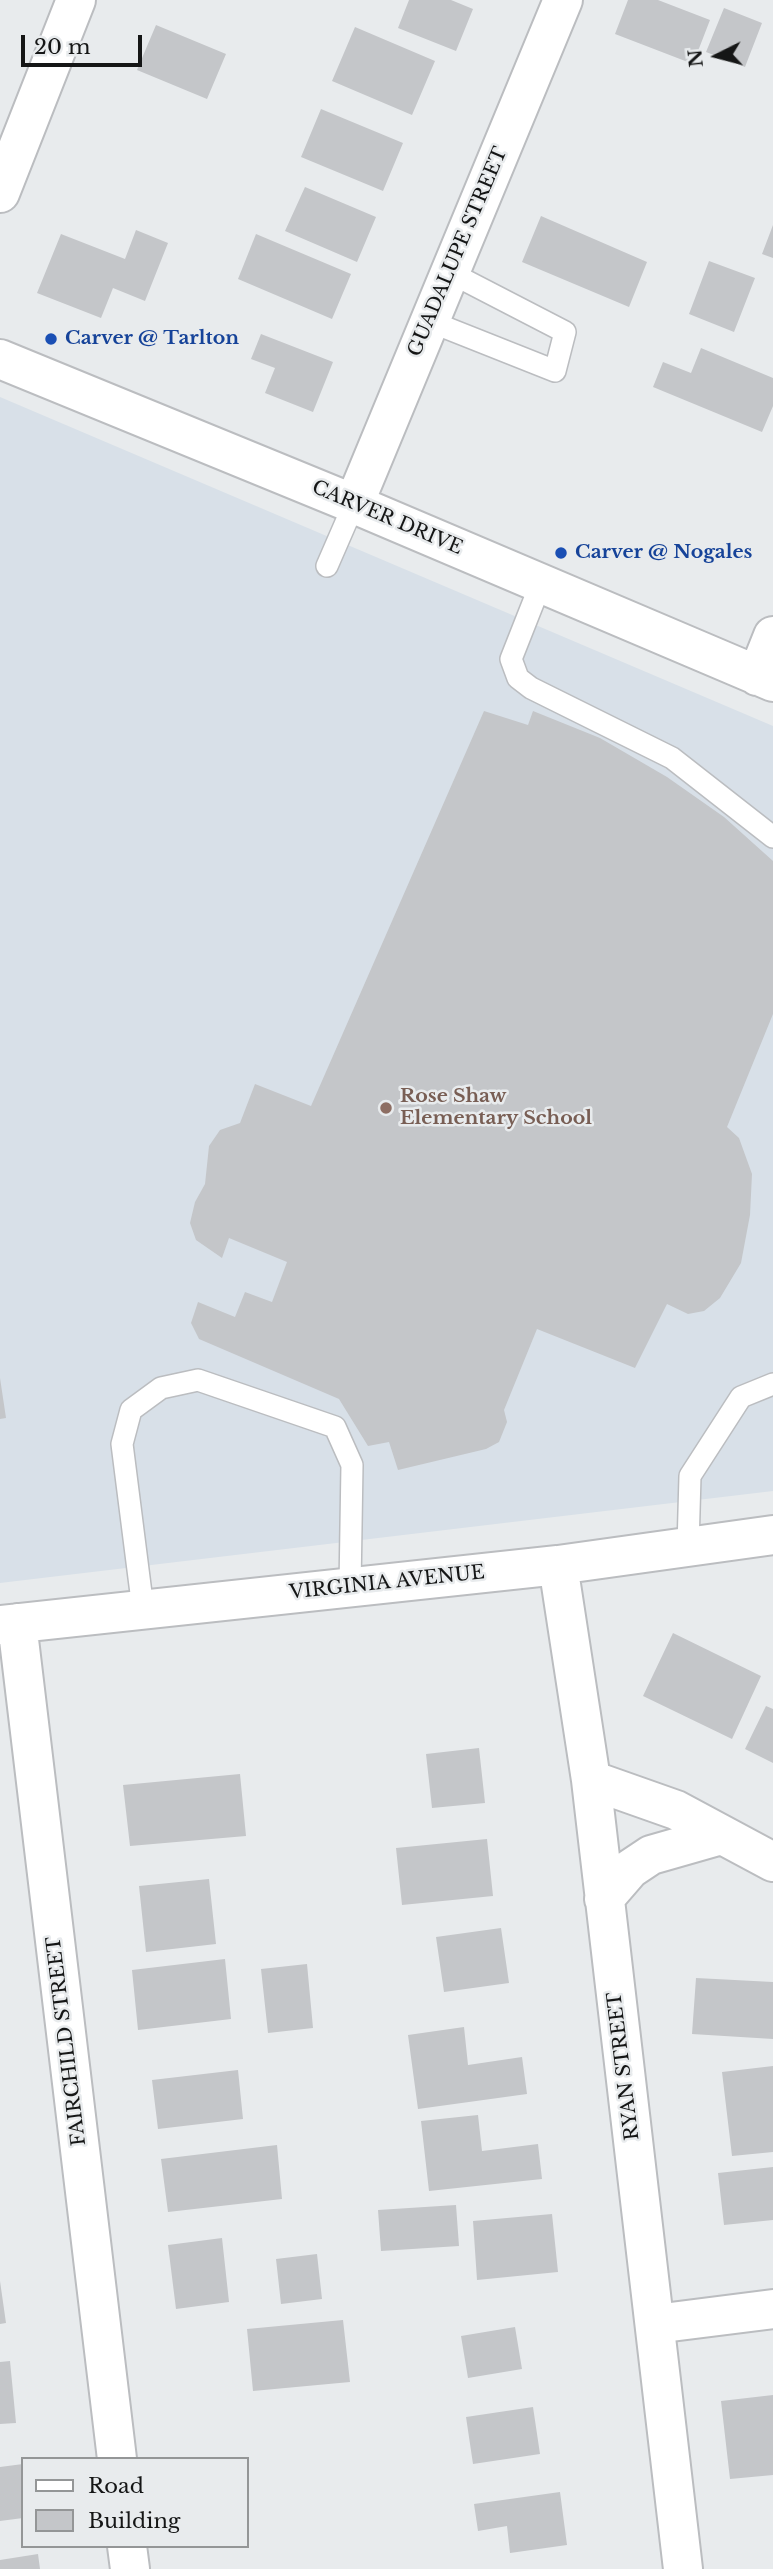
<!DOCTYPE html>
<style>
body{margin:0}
#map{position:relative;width:773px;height:2569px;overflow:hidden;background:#e8ebed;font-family:"Libre Baskerville",serif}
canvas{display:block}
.legend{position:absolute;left:21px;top:2457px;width:228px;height:91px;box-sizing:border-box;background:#e8ebed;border:2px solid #949697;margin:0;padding:9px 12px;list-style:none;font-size:21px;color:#151616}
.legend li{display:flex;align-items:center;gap:14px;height:35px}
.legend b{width:35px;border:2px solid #949697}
.north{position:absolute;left:682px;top:21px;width:70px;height:70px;-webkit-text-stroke:5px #e8ebed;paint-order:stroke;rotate:264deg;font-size:19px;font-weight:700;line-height:28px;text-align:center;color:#151616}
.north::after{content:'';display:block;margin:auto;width:24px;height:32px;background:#151616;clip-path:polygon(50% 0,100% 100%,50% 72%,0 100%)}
.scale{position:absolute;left:21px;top:35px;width:121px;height:32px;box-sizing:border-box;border:4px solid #151616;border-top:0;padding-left:9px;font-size:21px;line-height:24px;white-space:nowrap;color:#151616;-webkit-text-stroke:5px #e8ebed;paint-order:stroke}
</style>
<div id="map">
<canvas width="773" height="2569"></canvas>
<ul class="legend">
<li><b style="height:9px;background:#fff"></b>Road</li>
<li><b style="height:19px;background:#c4c6c9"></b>Building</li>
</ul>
<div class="north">N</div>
<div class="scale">20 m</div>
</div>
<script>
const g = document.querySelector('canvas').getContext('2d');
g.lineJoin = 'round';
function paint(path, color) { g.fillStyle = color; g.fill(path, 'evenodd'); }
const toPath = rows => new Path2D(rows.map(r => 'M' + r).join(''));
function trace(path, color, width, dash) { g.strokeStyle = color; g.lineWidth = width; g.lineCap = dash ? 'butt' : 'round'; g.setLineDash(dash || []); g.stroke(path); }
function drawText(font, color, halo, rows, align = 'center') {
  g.font = font + ' "Libre Baskerville",serif'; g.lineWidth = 5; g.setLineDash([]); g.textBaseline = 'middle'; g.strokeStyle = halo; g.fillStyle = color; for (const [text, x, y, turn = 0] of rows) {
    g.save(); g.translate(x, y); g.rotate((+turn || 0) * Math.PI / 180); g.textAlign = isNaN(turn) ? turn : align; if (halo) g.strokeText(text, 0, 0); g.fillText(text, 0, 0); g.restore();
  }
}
paint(toPath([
 [0,397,773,726,773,1491,0,1583]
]), '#d8e0e8');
paint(toPath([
 [409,0,451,0,473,9,456,51,398,28],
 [628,0,658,0,710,20,693,64,615,34],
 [724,8,762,23,745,67,706,52],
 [156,25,226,54,207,99,137,70],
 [355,27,435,61,412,115,332,81],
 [321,109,403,143,383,191,301,157],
 [305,187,376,217,357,262,285,231],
 [541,216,647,262,629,307,522,262],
 [773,225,773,258,762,254],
 [136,230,168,243,145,301,113,288,101,318,37,293,61,234,125,259],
 [256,234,351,274,332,319,238,279],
 [709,261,755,278,734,332,689,314],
 [261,334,333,362,313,412,265,393,275,368,251,359],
 [701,348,773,378,773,406,762,432,653,387,663,362,691,373],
 [484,711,528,725,533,711,600,738,667,777,724,817,773,861,773,1014,727,1127,739,1138,752,1174,750,1215,741,1263,720,1298,704,1311,688,1314,667,1304,635,1368,537,1329,504,1410,507,1422,499,1442,486,1449,398,1470,389,1442,368,1446,339,1399,199,1339,191,1323,198,1302,235,1317,245,1292,272,1302,287,1262,229,1238,222,1258,196,1240,190,1223,195,1202,205,1184,209,1146,220,1130,240,1123,255,1084,311,1106],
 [0,1378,6,1418,0,1419],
 [673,1633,761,1676,732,1739,643,1696],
 [766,1706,773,1709,773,1763,745,1749],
 [479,1748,485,1803,432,1808,426,1754],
 [240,1774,246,1836,130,1846,123,1785],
 [487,1839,493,1896,402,1905,396,1848],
 [209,1879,216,1944,146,1952,139,1886],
 [501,1928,509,1983,444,1992,436,1937],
 [225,1959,231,2019,138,2030,132,1970],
 [307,1964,313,2028,268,2033,261,1969],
 [696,1978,773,1982,773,2039,692,2034],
 [464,2027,468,2065,522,2057,527,2094,418,2109,408,2035],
 [773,2066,773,2152,732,2156,722,2072],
 [238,2070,243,2119,158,2129,152,2080],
 [478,2115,482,2151,538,2144,542,2179,429,2191,421,2121],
 [277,2145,282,2199,168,2212,161,2159],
 [773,2167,773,2220,724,2225,718,2173],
 [456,2205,459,2246,381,2251,378,2210],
 [552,2214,558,2272,477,2280,473,2221],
 [222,2238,229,2302,176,2309,168,2245],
 [317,2254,322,2299,281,2304,276,2259],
 [0,2281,6,2323,0,2324],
 [343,2320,350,2382,253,2391,247,2329],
 [515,2327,522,2369,468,2378,461,2336],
 [10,2361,16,2423,0,2424,0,2362],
 [773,2395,773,2475,730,2479,721,2401],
 [533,2407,540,2454,473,2464,466,2417],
 [23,2464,23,2518,0,2521,0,2467],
 [560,2492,567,2545,510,2553,507,2526,478,2531,474,2504],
 [38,2554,40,2569,0,2569,0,2560]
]), '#c4c6c9');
const lane = toPath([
 [429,321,555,371,565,332,449,272],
 [327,566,354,504],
 [541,583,511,659,518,678,531,688,672,758,773,837],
 [688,1547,690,1476,741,1397,773,1384],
 [143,1609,122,1444,131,1410,161,1388,198,1380,335,1427,352,1465,350,1587]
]);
const street = toPath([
 [0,193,76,0],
 [0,359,354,504,773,682],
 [354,504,563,0],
 [757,676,773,636],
 [558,1565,591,1780,683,2569],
 [17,1623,117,2459],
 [0,1625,558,1565,773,1535],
 [591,1780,676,1810,773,1862],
 [604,1899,630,1869,651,1855,721,1835],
 [655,2324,773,2309],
 [127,2546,130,2569]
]);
trace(lane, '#bbbdc0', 24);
trace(street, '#bbbdc0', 42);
trace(lane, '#fff', 21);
trace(street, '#fff', 38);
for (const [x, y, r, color] of [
 [51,339,7,"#1a4fb4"],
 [561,553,7,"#1a4fb4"],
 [386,1108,7,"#8d6e63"]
]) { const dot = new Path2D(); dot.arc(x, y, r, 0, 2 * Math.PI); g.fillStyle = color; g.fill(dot); trace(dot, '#e8ebed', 2.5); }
drawText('19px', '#151616', '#e8ebed', [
 ["GUADALUPE STREET",458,252,-67],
 ["CARVER DRIVE",387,518,23],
 ["VIRGINIA AVENUE",387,1583,-6],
 ["FAIRCHILD STREET",67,2041,-97],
 ["RYAN STREET",624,2066,-97]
]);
drawText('bold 19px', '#164399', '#e8ebed', [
 ["Carver @ Tarlton",65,339],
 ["Carver @ Nogales",575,553]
], 'left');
drawText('bold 19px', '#785e54', '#e8ebed', [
 ["Rose Shaw",400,1097],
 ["Elementary School",400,1119]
], 'left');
</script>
